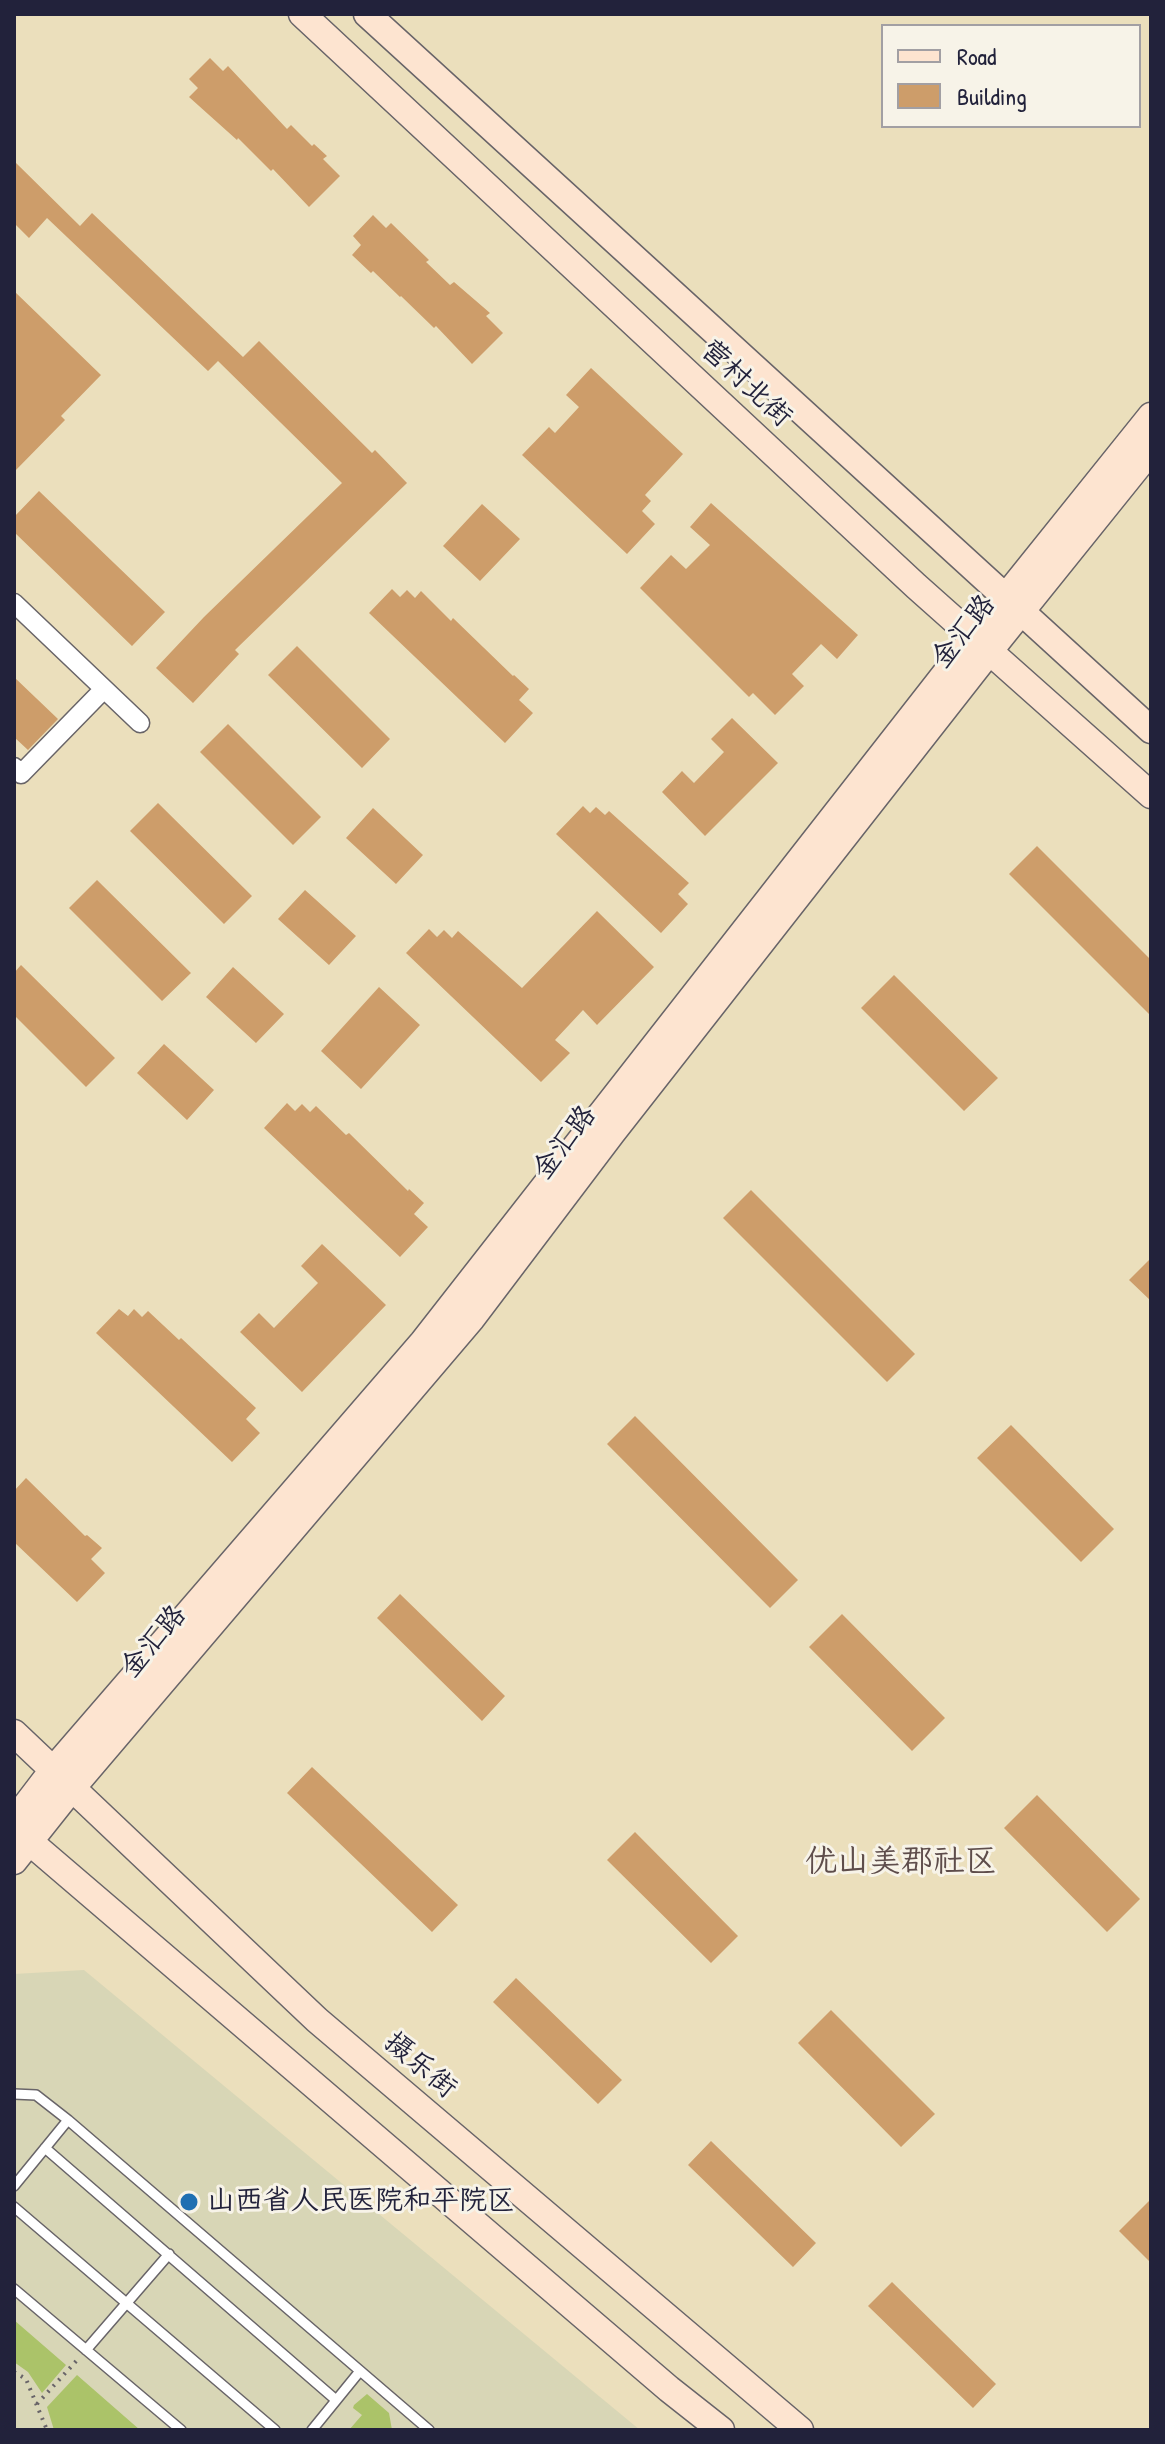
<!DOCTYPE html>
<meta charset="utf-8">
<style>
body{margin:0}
#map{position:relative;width:1165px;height:2444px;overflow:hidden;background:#ebdfbc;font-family:"Patrick Hand",sans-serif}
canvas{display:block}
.frame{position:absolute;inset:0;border:16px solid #22223b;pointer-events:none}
.legend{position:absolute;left:881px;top:24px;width:260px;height:104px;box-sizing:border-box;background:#f7f3e8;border:2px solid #a29fa3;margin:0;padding:10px 14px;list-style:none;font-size:24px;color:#22223b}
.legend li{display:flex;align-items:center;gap:16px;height:40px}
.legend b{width:40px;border:2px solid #a29fa3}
</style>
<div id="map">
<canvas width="1165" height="2444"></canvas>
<div class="frame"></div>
<ul class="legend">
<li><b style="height:10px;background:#fde4d0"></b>Road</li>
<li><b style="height:22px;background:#cd9d6a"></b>Building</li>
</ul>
</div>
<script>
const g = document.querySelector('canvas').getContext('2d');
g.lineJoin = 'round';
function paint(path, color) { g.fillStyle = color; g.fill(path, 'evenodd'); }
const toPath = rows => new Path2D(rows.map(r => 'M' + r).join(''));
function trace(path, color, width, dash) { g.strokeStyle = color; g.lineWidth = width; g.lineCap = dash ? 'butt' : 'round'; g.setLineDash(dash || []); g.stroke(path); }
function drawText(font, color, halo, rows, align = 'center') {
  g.font = font + ' "Patrick Hand","LXGW WenKai TC",sans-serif'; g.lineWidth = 6; g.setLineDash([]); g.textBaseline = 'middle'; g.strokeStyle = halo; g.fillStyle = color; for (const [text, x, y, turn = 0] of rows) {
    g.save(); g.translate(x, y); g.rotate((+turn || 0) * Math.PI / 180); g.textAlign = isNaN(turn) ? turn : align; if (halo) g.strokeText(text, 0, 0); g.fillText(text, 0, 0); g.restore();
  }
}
paint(toPath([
 [84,1970,640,2430,14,2430,14,1974]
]), '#d8d6b6');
paint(toPath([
 [14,2320,66,2365,42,2393,28,2372,14,2362],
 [77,2375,140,2430,54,2430,47,2407],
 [367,2394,389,2413,392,2430,349,2430,362,2415,353,2408,354,2405]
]), '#abc369');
paint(toPath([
 [210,58,223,71,228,66,287,129,291,125,312,146,314,144,327,156,323,159,340,176,309,207,273,169,271,171,238,138,237,140,189,97,198,88,189,79],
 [14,161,80,226,92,213,243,357,259,341,372,453,375,450,407,483,235,650,239,654,193,703,156,668,204,617,342,483,218,361,208,371,47,218,29,238,14,223],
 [373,215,386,228,391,223,429,260,426,262,450,285,454,282,490,313,486,316,503,333,472,364,436,326,434,328,401,296,400,297,373,271,371,273,352,255,361,245,353,236],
 [14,291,101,375,61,416,65,420,14,472],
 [591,368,683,454,645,495,651,501,642,511,655,524,627,554,522,455,549,427,555,433,579,407,566,395],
 [39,491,165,612,132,646,14,532,14,517],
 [711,503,858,635,837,659,821,644,792,674,804,686,775,715,753,693,749,697,640,588,671,555,686,569,710,545,690,527],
 [482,504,520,539,480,581,443,546],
 [392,589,400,597,407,590,415,598,421,591,451,621,453,618,513,676,514,675,529,689,519,700,533,713,505,743,369,613],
 [297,646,390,739,362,768,268,675],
 [14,677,58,719,28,750,14,737],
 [732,718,778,763,705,836,662,792,682,771,694,783,724,752,711,739],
 [228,724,321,817,293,845,200,752],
 [158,803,252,896,224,924,130,831],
 [583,806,590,813,596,807,605,815,609,811,689,883,678,894,688,904,661,933,556,834],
 [373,808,423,855,396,884,346,838],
 [1037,846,1151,960,1151,1016,1009,874],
 [97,880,191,973,162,1001,69,908],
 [305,890,356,936,329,965,278,919],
 [597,911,654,967,597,1025,583,1010,555,1040,570,1053,541,1082,406,953,429,929,437,937,444,930,452,938,458,931,522,988],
 [21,965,115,1058,86,1087,14,1015,14,973],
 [233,967,284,1014,256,1043,206,997],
 [894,975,998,1078,964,1111,861,1008],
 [379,987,420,1025,361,1089,321,1051],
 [164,1044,214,1090,187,1120,137,1073],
 [287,1103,295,1111,302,1104,310,1112,316,1106,346,1135,349,1133,408,1191,409,1189,424,1203,414,1214,428,1227,400,1257,264,1128],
 [751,1190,915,1354,887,1382,723,1218],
 [322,1244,386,1305,302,1392,240,1332,259,1313,274,1328,318,1283,301,1266],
 [1151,1258,1151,1301,1129,1280],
 [119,1309,128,1316,134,1309,142,1317,148,1311,179,1340,181,1338,256,1408,246,1419,260,1433,232,1462,96,1333],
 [635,1416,798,1580,770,1608,607,1444],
 [1011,1425,1114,1529,1081,1562,977,1458],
 [26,1478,85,1536,87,1535,102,1548,91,1559,105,1573,77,1602,14,1542,14,1491],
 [400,1594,505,1696,482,1721,377,1618],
 [842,1614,945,1718,912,1751,809,1647],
 [312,1767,458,1905,432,1932,287,1793],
 [1037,1795,1140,1899,1107,1932,1004,1828],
 [635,1832,738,1936,711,1963,607,1860],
 [516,1978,622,2080,598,2104,493,2002],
 [831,2010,935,2114,901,2147,798,2043],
 [711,2141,816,2243,793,2267,688,2165],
 [1151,2199,1151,2263,1119,2231],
 [892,2282,996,2384,973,2408,868,2306]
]), '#cd9d6a');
const lane = toPath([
 [14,2094,36,2095,68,2120,429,2430],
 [45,2148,336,2400],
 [14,2186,68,2120],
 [14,2207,275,2430],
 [14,2289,181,2430],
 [86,2350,169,2254],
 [312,2430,360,2371]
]);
const street = toPath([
 [14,603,140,723],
 [14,767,21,774,104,689]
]);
const secondary = toPath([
 [302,14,916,586,1151,795],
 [367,14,1151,730],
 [14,1733,317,2020,800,2430],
 [14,1821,53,1770,423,1342,992,614,1151,416],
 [17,1831,669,2389,721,2430],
 [14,1861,72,1788,472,1318,612,1133,999,639,1151,450]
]);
trace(lane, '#686468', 12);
trace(street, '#686468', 21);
trace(secondary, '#686468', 29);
trace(toPath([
 [14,2372,26,2379,47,2430],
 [37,2404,79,2358]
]), '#686468', 4, [2, 6]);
trace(lane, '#fff', 9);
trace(street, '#fff', 18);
trace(secondary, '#fde4d0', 26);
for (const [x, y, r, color] of [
 [189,2202,10,"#1f6fb2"]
]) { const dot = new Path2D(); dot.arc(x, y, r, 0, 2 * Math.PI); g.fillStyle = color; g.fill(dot); trace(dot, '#f7f3e8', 3); }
drawText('28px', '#22223b', '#f7f3e8', [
 ["营村北街",746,384,43],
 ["金汇路",964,632,-52],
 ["金汇路",565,1143,-53],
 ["金汇路",154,1642,-50],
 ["摄乐街",420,2066,40]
]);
drawText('28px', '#22223b', '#f7f3e8', [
 ["山西省人民医院和平院区",207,2202]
], 'left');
drawText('32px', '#5e4d4b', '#f7f3e8', [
 ["优山美郡社区",901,1862]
]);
</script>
